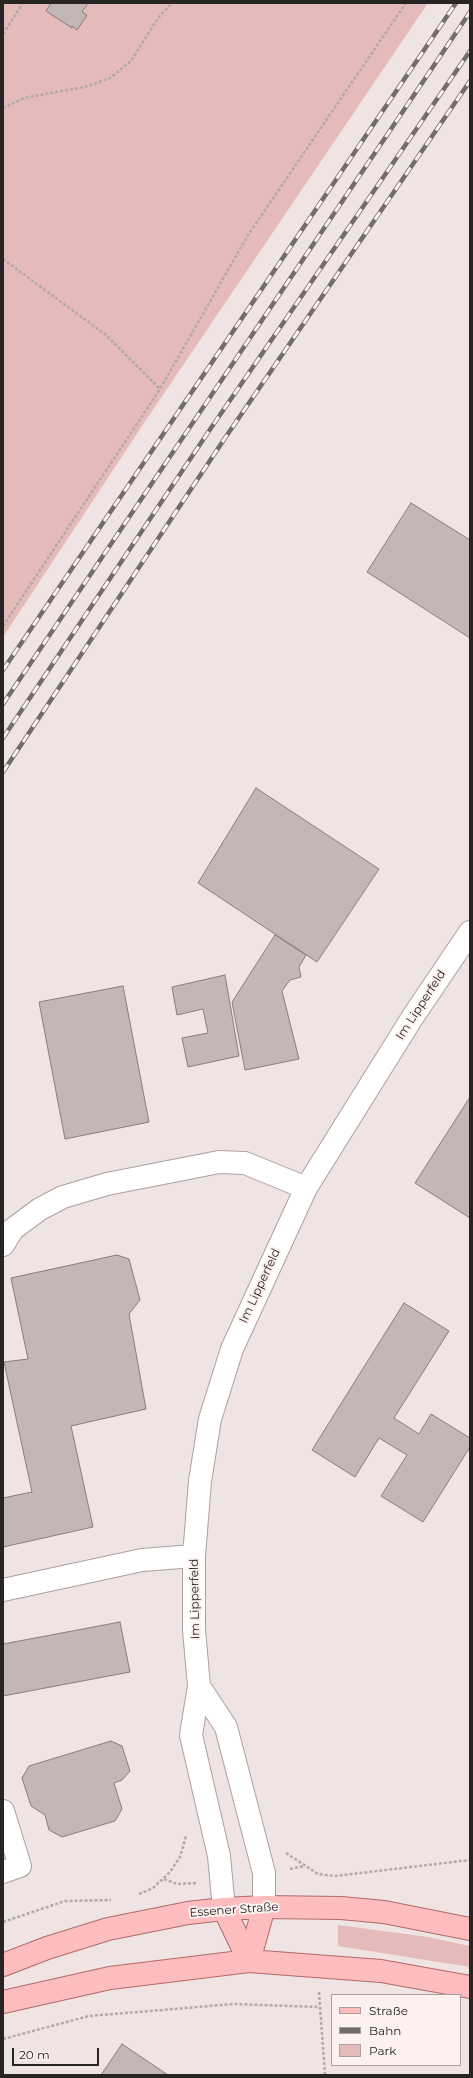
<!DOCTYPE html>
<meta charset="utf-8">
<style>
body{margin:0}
#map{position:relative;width:473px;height:2078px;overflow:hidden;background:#efe4e3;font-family:Montserrat,sans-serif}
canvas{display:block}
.frame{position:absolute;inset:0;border:4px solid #282424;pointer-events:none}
.legend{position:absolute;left:331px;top:1994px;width:130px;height:72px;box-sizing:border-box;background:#fdf1f0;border:1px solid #a89f9e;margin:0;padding:5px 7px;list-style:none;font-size:12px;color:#282424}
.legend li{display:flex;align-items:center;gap:8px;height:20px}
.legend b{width:20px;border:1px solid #a89f9e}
.scale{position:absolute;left:12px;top:2048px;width:87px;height:18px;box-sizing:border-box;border:2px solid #282424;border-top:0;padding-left:5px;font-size:12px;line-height:14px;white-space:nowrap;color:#282424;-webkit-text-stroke:3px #fdf1f0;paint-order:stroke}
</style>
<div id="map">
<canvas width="473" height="2078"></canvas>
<div class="frame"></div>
<ul class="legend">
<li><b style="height:5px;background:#fdbcbd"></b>Straße</li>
<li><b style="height:5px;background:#726c6b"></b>Bahn</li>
<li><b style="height:11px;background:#e4bbba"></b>Park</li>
</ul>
<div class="scale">20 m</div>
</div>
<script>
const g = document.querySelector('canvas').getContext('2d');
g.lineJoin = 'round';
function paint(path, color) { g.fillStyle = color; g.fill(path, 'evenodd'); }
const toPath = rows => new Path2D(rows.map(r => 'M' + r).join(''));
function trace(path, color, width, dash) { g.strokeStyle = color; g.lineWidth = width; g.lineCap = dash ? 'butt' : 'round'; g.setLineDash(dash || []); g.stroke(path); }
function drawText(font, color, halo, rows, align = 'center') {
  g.font = font + ' Montserrat,sans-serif'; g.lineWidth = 4; g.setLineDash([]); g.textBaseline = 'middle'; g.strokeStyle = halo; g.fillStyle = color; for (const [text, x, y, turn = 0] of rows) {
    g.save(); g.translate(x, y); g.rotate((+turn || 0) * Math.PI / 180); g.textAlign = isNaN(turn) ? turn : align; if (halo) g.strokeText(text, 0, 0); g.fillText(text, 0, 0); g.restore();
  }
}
paint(toPath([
 [3,3,428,3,146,420,3,637],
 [338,1925,428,1937,470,1946,470,1967,338,1946]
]), '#e4bbba');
const building = toPath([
 [51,3,88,3,82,12,87,15,77,30,72,26,72,28,46,11,51,3],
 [411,503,470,540,470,638,367,572,411,503],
 [256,788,379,869,317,962,198,883,256,788],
 [275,935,306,955,299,967,301,977,290,980,282,991,299,1059,245,1070,232,1002,275,935],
 [225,975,239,1056,188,1067,182,1038,208,1033,203,1009,177,1015,172,987,225,975],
 [123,986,149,1122,65,1139,39,1002,123,986],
 [470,1097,470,1218,415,1183,470,1097],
 [117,1255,129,1259,140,1300,129,1314,146,1409,71,1426,93,1527,3,1547,3,1498,32,1492,4,1362,28,1359,11,1278,117,1255],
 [404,1303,449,1331,394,1418,419,1434,431,1414,470,1438,470,1447,423,1522,381,1496,407,1455,379,1438,355,1477,312,1450,404,1303],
 [120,1622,130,1672,3,1696,3,1644,120,1622],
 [111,1741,122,1746,130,1771,122,1780,114,1783,122,1809,115,1821,62,1837,49,1830,45,1815,31,1806,22,1778,29,1766,111,1741],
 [122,2044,168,2075,101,2075,122,2044]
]);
paint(building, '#c2b6b6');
trace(building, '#877d7c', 1);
const minor = toPath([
 [3,1245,13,1229,40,1209,63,1197,107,1184,219,1162,245,1163,306,1188],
 [3,1590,142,1560,194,1556],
 [199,1686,226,1727,264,1873,264,1907],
 [3,1811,20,1866,3,1872],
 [224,1909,219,1856,191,1735,199,1686,194,1630,194,1556,200,1481,210,1419,232,1349,306,1188,412,1018,470,932]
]);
const major = toPath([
 [224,1909,249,1961],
 [249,1961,264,1907],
 [3,1965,47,1948,108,1929,188,1913,224,1909,264,1907,341,1908,384,1912,470,1929],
 [3,2002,110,1978,249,1961,381,1971,470,1987]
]);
trace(minor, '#aca0a0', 24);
trace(major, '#b16a6b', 24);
trace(toPath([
 [3,34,23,3],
 [3,108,24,98,89,86,110,78,131,61,158,18,172,3],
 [3,259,106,335,160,389],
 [3,626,160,389,248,235,406,3],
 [286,1853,318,1874,335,1876,470,1860],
 [290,1869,304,1866],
 [164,1879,177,1884,196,1883],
 [139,1894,153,1888,170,1872,180,1857,186,1836],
 [3,1922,65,1901,111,1900],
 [319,1992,325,2075],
 [3,2039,89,2016,234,2004,319,2007]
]), '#b2a9a8', 2.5, [3, 2]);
trace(minor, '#fff', 22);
trace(major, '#fdbcbd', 22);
const rail = toPath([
 [3,670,456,3],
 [3,704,470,12],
 [3,738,211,428,470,51],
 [3,772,225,438,470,81]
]);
trace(rail, '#726c6b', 4.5);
trace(rail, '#fdf1f0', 3, [9]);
drawText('12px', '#282424', '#fdf1f0', [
 ["Im Lipperfeld",421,1005,-57],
 ["Im Lipperfeld",260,1286,-65],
 ["Im Lipperfeld",195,1599,-91],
 ["Essener Straße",234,1910,-4]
]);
</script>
